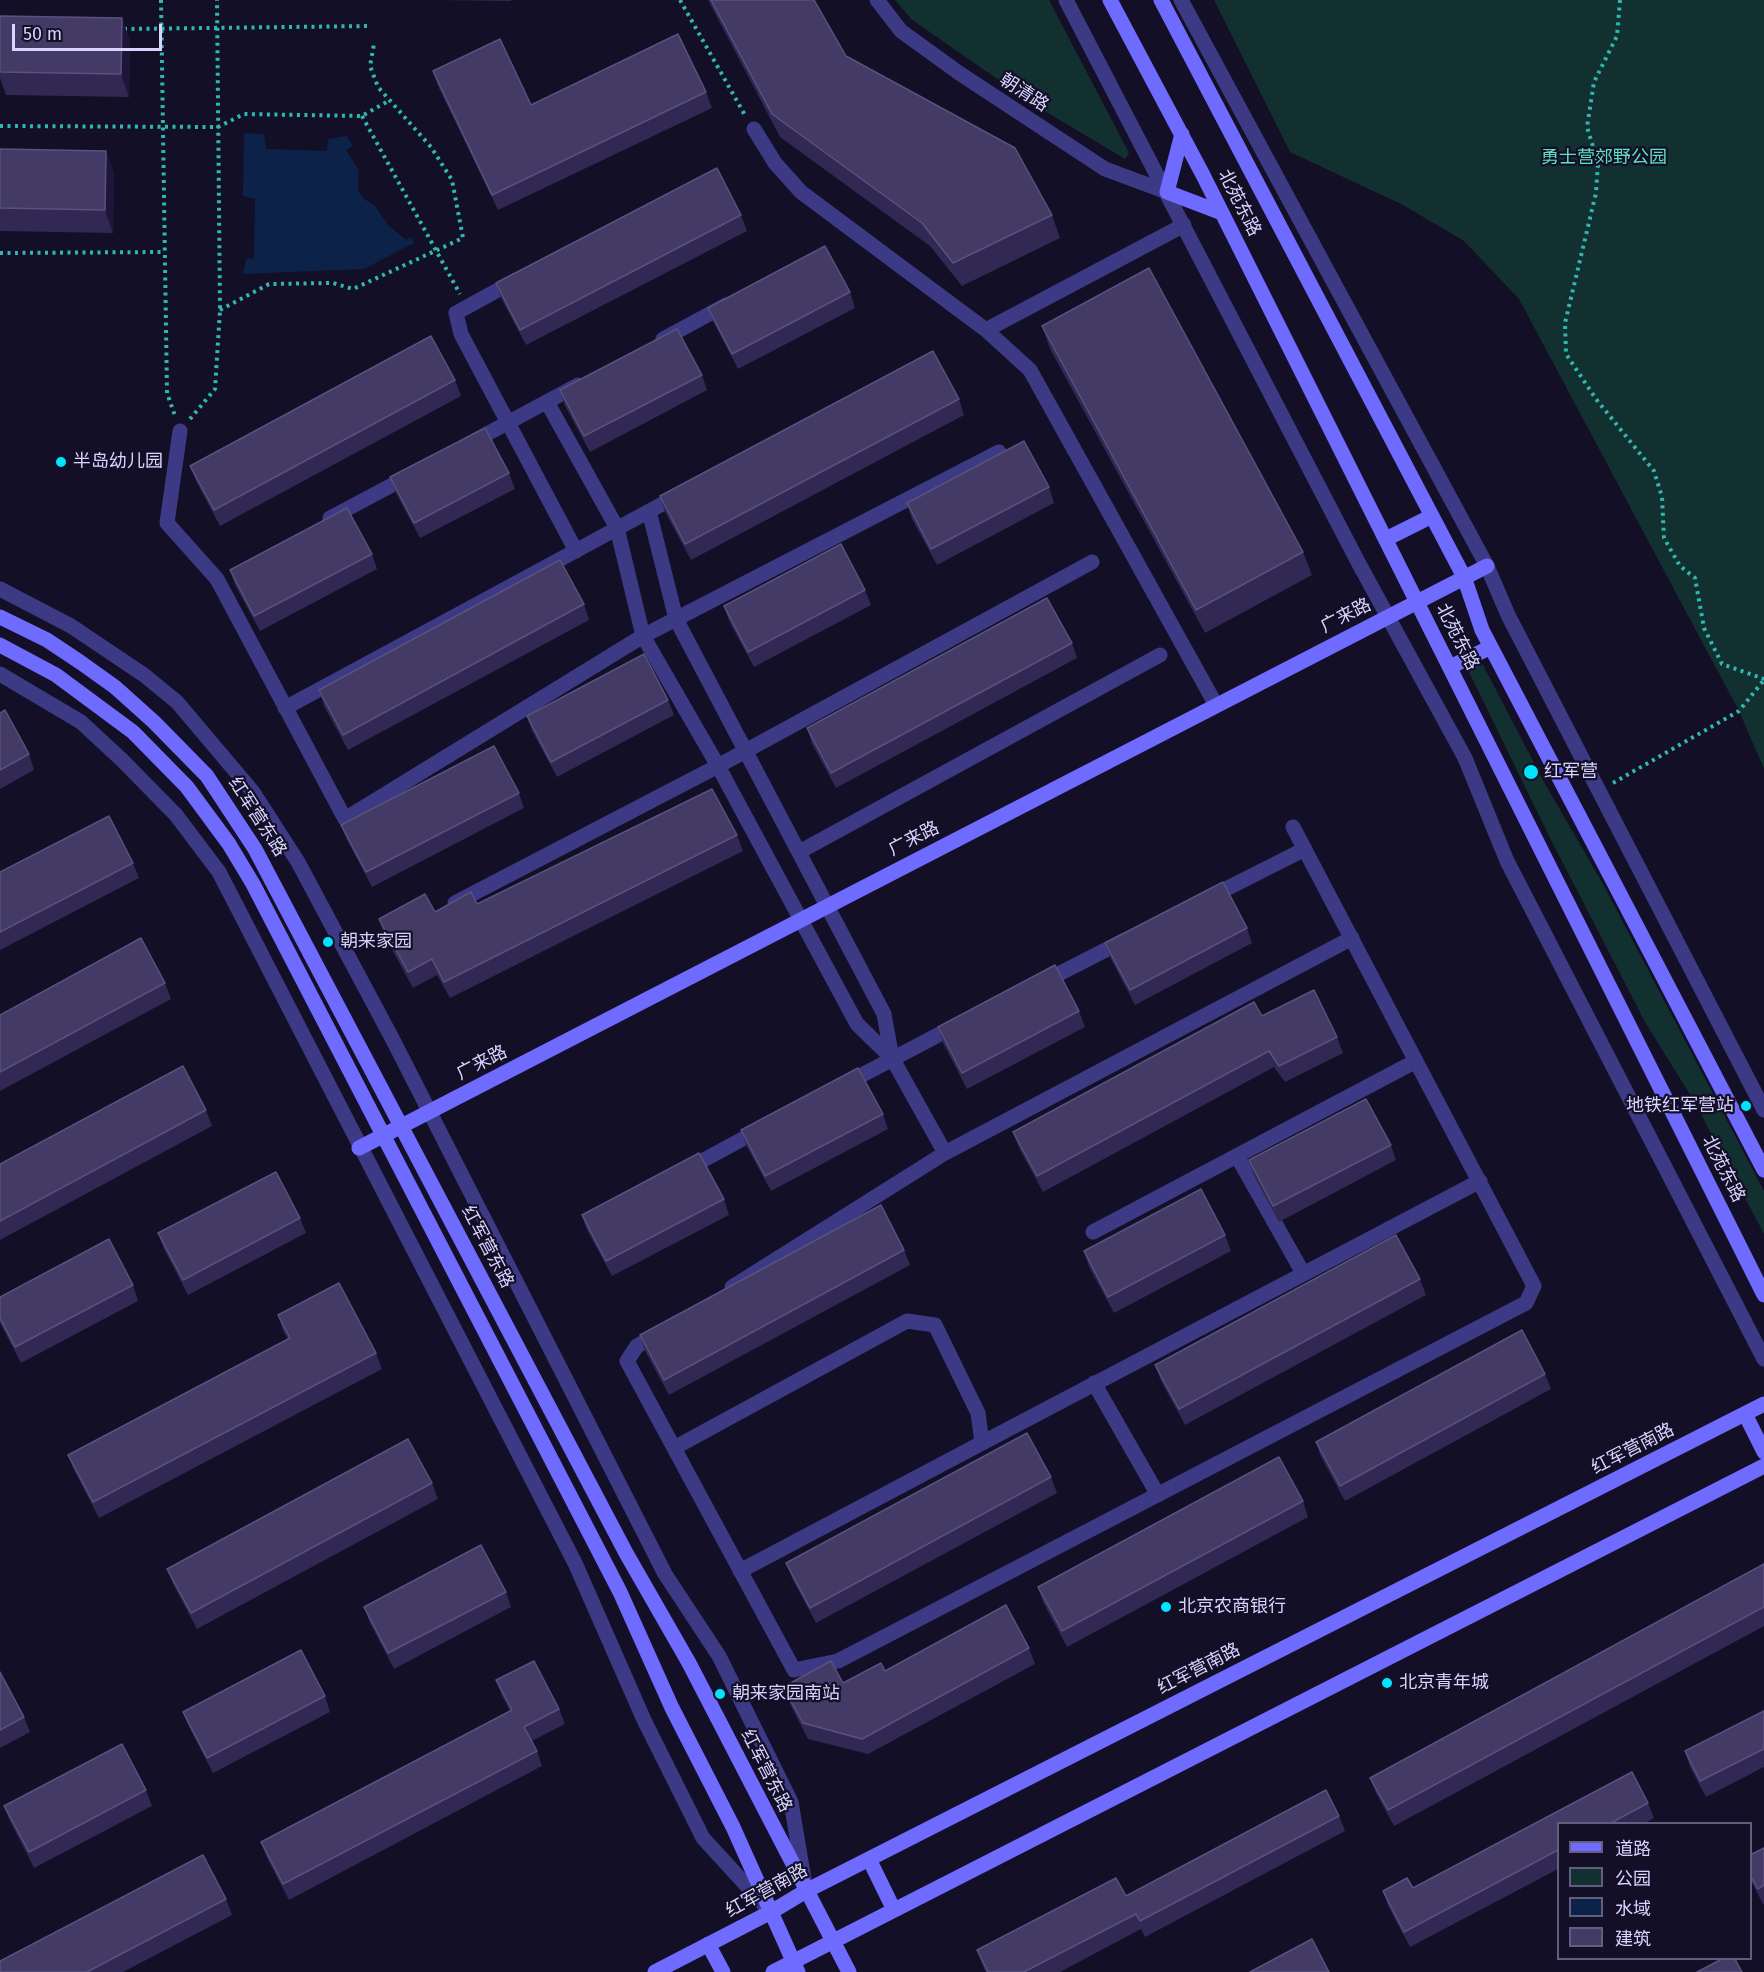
<!DOCTYPE html>
<meta charset="utf-8">
<style>
body{margin:0}
#map{position:relative;width:1764px;height:1972px;overflow:hidden;background:#130f26;font-family:"Fira Sans","Noto Sans SC",sans-serif}
canvas{display:block}
.legend{position:absolute;left:1557px;top:1822px;width:195px;height:138px;box-sizing:border-box;background:#130f26;border:2px solid #625e7d;margin:0;padding:8px 10px;list-style:none;font-size:18px;color:#d9d4ff}
.legend li{display:flex;align-items:center;gap:12px;height:30px}
.legend b{width:30px;border:2px solid #625e7d}
.scale{position:absolute;left:12px;top:24px;width:150px;height:27px;box-sizing:border-box;border:3px solid #d9d4ff;border-top:0;padding-left:8px;font-size:18px;line-height:21px;white-space:nowrap;color:#d9d4ff;-webkit-text-stroke:4px #130f26;paint-order:stroke}
</style>
<div id="map">
<canvas width="1764" height="1972"></canvas>
<ul class="legend">
<li><b style="height:8px;background:#6f6bff"></b>道路</li>
<li><b style="height:16px;background:#12302f"></b>公园</li>
<li><b style="height:16px;background:#0c2248"></b>水域</li>
<li><b style="height:16px;background:#433a66"></b>建筑</li>
</ul>
<div class="scale">50 m</div>
</div>
<script>
const g = document.querySelector('canvas').getContext('2d');
g.lineJoin = 'round';
function paint(path, color) { g.fillStyle = color; g.fill(path, 'evenodd'); }
const toPath = rows => new Path2D(rows.map(r => 'M' + r).join(''));
function trace(path, color, width, dash) { g.strokeStyle = color; g.lineWidth = width; g.lineCap = dash ? 'butt' : 'round'; g.setLineDash(dash || []); g.stroke(path); }
function drawText(font, color, halo, rows, align = 'center') {
  g.font = font + ' "Fira Sans","Noto Sans SC",sans-serif'; g.lineWidth = 4.5; g.setLineDash([]); g.textBaseline = 'middle'; g.strokeStyle = halo; g.fillStyle = color; for (const [text, x, y, turn = 0] of rows) {
    g.save(); g.translate(x, y); g.rotate((+turn || 0) * Math.PI / 180); g.textAlign = isNaN(turn) ? turn : align; if (halo) g.strokeText(text, 0, 0); g.fillText(text, 0, 0); g.restore();
  }
}
paint(toPath([
 [895,0,1049,0,1129,153,1125,159,1033,104,911,19],
 [1214,0,1764,0,1764,769,1739,711,1519,299,1464,241,1403,205,1290,152],
 [1476,661,1483,665,1544,782,1603,884,1764,1191,1764,1234,1694,1101,1645,1022,1550,838,1468,670]
]), '#12302f');
paint(toPath([
 [244,133,264,134,266,149,327,151,328,139,347,136,353,146,346,150,359,171,358,189,363,198,375,206,388,225,406,240,411,237,414,243,364,269,243,274,246,259,254,258,255,199,243,196]
]), '#0c2248');
trace(toPath([
 [161,0,167,393,175,416],
 [680,0,746,117],
 [1620,0,1617,36,1594,82,1587,127,1598,163,1596,193,1565,323,1566,354,1596,399,1654,471,1662,497,1664,538,1680,566,1695,578,1704,628,1722,664,1764,679],
 [124,29,371,26],
 [362,116,460,294],
 [0,126,218,127,244,114,362,116,390,100],
 [0,253,165,252],
 [220,310,269,284,333,283,353,289,463,238,452,180,431,147,378,87,370,66,374,44],
 [190,419,215,389,220,310,217,0],
 [1613,783,1739,711,1764,680]
]), '#2fb8b0', 4, [3, 4.5]);
trace(toPath([
 [877,0,901,31,959,73,1105,169,1167,192],
 [1066,0,1358,562,1465,758,1507,861,1764,1359],
 [1181,0,1487,566,1508,615,1764,1110],
 [754,129,775,163,801,192,986,330,1030,370,1216,705],
 [516,280,456,313,461,334,576,551],
 [986,330,1184,225],
 [663,339,726,305],
 [547,402,617,528,643,636,718,766,857,1024,892,1058,945,1153],
 [180,431,167,523,217,579,345,819,643,636,999,452],
 [470,443,578,385],
 [649,511,676,619,884,1014,892,1058],
 [330,518,409,476],
 [0,589,71,626,144,675,177,702,253,792,298,862,394,1042,665,1574,719,1656,791,1802,805,1885],
 [0,674,81,722,122,760,176,815,219,872,575,1563,644,1720,703,1838,768,1909],
 [285,708,679,495],
 [799,852,1160,655],
 [1208,898,1305,849],
 [455,903,718,766,1092,562],
 [1043,982,1125,940],
 [845,1084,957,1025],
 [1237,1156,1303,1273],
 [687,1169,761,1129],
 [1093,1232,1416,1061],
 [732,1287,945,1153,1352,938],
 [659,1333,637,1346,627,1361,794,1670,838,1661,1526,1303,1534,1286,1293,827],
 [1094,1383,1158,1495],
 [982,1443,1480,1181],
 [674,1448,907,1321,935,1325,978,1413,982,1443,740,1571]
]), '#3d3a85', 15);
trace(toPath([
 [1110,0,1203,175,1764,1295],
 [1161,0,1464,577,1482,630,1764,1170],
 [1182,134,1167,192,1222,213],
 [1386,539,1432,516],
 [0,617,47,640,80,662,115,687,154,722,207,776,255,849,626,1553,689,1663,849,1972],
 [0,645,56,675,133,732,187,787,229,844,253,884,620,1592,672,1708,733,1827,798,1972],
 [1450,667,1491,647],
 [359,1148,1487,566],
 [1745,1414,1764,1452],
 [869,1859,894,1910],
 [708,1944,723,1972],
 [655,1972,771,1912,806,1891,1764,1404],
 [773,1972,1764,1466]
]), '#6f6bff', 15);
paint(toPath([
 [438,0,511,0,511,1],
 [708,0,814,0,846,56,1052,215,1060,238,962,286,930,246,780,137],
 [0,16,122,18,130,41,129,97,6,95,0,78],
 [433,71,531,105,706,92,712,108,498,210,438,86],
 [0,149,106,151,114,174,113,233,0,231],
 [741,215,747,231,526,345,501,298,496,283],
 [850,292,855,308,738,369,714,323,708,308],
 [1042,326,1303,552,1312,575,1205,633,1050,349],
 [702,375,707,390,590,452,565,406,560,390],
 [455,380,461,396,220,526,196,481,190,466],
 [959,399,964,415,691,560,665,512,660,496],
 [509,473,515,489,420,538,396,493,390,477],
 [1049,487,1054,503,937,565,912,519,907,503],
 [372,554,377,569,260,631,235,585,230,570],
 [865,590,871,605,754,667,729,621,724,606],
 [584,604,589,620,348,750,324,706,319,690],
 [1072,643,1077,658,836,788,812,744,807,728],
 [668,700,674,715,557,777,532,731,527,716],
 [0,713,29,754,34,770,0,789],
 [519,793,524,808,372,887,347,840,341,825],
 [737,835,743,851,450,998,437,975,413,988,384,935,379,919,435,912,477,904],
 [133,863,139,878,0,950,0,872],
 [1247,928,1252,943,1135,1005,1111,959,1105,943],
 [165,983,171,999,0,1091,0,1015],
 [1079,1011,1085,1027,967,1089,943,1043,938,1027],
 [1262,1016,1337,1037,1343,1053,1285,1082,1274,1067,1043,1192,1019,1148,1013,1132],
 [206,1110,212,1126,0,1240,0,1164],
 [883,1114,888,1129,771,1191,746,1145,741,1130],
 [1391,1145,1396,1160,1279,1222,1254,1176,1249,1160],
 [724,1199,729,1215,612,1276,587,1230,582,1215],
 [300,1218,306,1233,188,1295,164,1249,158,1233],
 [1225,1235,1231,1251,1114,1313,1089,1267,1084,1251],
 [904,1250,910,1265,669,1395,645,1351,640,1335],
 [1420,1279,1426,1295,1185,1425,1161,1381,1155,1365],
 [133,1285,138,1301,21,1363,0,1323,0,1297],
 [278,1315,376,1353,382,1369,99,1518,74,1470,68,1455,288,1339,283,1331],
 [1545,1374,1551,1389,1345,1501,1321,1457,1316,1442],
 [1051,1477,1057,1493,816,1623,792,1578,786,1563],
 [432,1483,438,1499,197,1629,173,1584,167,1569],
 [1303,1501,1308,1517,1067,1647,1043,1602,1038,1587],
 [1764,1564,1764,1626,1394,1826,1376,1793,1370,1778],
 [506,1592,511,1607,394,1669,370,1623,364,1607],
 [1029,1648,1035,1664,868,1754,808,1739,789,1702,783,1687,843,1683,885,1671],
 [0,1673,24,1717,30,1732,0,1748],
 [496,1680,559,1709,565,1724,532,1741,537,1751,542,1766,289,1900,267,1858,261,1842,510,1711,502,1696],
 [325,1696,330,1712,213,1773,189,1727,183,1712],
 [1764,1711,1764,1767,1706,1797,1690,1767,1685,1751],
 [1632,1772,1648,1803,1654,1818,1644,1824,1558,1824,1558,1869,1410,1947,1388,1906,1383,1891,1407,1878,1413,1888],
 [146,1790,152,1806,34,1868,10,1821,4,1806],
 [1339,1816,1345,1831,1145,1937,1141,1929,1060,1972,986,1972,983,1966,977,1950,1126,1896],
 [1764,1848,1764,1904,1763,1904,1750,1879,1750,1855],
 [226,1899,232,1915,123,1972,0,1972]
]), '#312854');
paint(toPath([
 [122,18,130,41,129,97,121,74],
 [106,151,114,174,113,233,105,210]
]), '#1d163a');
const building = toPath([
 [711,0,814,0,846,56,1015,148,1052,215,953,263,922,223,772,114,711,0],
 [0,16,122,18,121,74,0,72,0,16],
 [678,34,706,92,492,195,433,71,500,39,531,105,678,34],
 [0,149,106,151,105,210,0,208,0,149],
 [717,168,741,215,520,330,496,283,717,168],
 [825,246,850,292,732,354,708,308,825,246],
 [1149,268,1303,552,1196,610,1042,326,1149,268],
 [677,329,702,375,584,436,560,390,677,329],
 [431,336,455,380,214,510,190,466,431,336],
 [933,351,959,399,685,544,660,496,933,351],
 [485,428,509,473,414,523,390,477,485,428],
 [1024,441,1049,487,931,549,907,503,1024,441],
 [347,508,372,554,254,616,230,570,347,508],
 [841,544,865,590,748,652,724,606,841,544],
 [560,560,584,604,343,735,319,690,560,560],
 [1047,598,1072,643,831,773,807,728,1047,598],
 [644,654,668,700,551,762,527,716,644,654],
 [5,710,29,754,0,770,0,713,5,710],
 [494,746,519,793,366,872,341,825,494,746],
 [712,789,737,835,444,982,432,959,408,972,379,919,425,894,435,912,471,892,477,904,712,789],
 [109,816,133,863,0,932,0,872,109,816],
 [1223,882,1247,928,1130,990,1105,943,1223,882],
 [141,938,165,983,0,1072,0,1015,141,938],
 [1055,965,1079,1011,962,1073,938,1027,1055,965],
 [1314,990,1337,1037,1279,1066,1269,1051,1037,1176,1013,1132,1254,1002,1262,1016,1314,990],
 [183,1066,206,1110,0,1221,0,1164,183,1066],
 [858,1068,883,1114,765,1176,741,1130,858,1068],
 [1366,1099,1391,1145,1273,1206,1249,1160,1366,1099],
 [699,1153,724,1199,606,1261,582,1215,699,1153],
 [276,1172,300,1218,183,1280,158,1233,276,1172],
 [1201,1189,1225,1235,1108,1297,1084,1251,1201,1189],
 [881,1205,904,1250,664,1380,640,1335,881,1205],
 [1396,1235,1420,1279,1179,1409,1155,1365,1396,1235],
 [109,1239,133,1285,15,1347,0,1318,0,1297,109,1239],
 [339,1283,376,1353,93,1502,68,1455,290,1338,278,1315,339,1283],
 [1522,1330,1545,1374,1340,1486,1316,1442,1522,1330],
 [1027,1433,1051,1477,810,1608,786,1563,1027,1433],
 [408,1439,432,1483,191,1613,167,1569,408,1439],
 [1279,1457,1303,1501,1062,1631,1038,1587,1279,1457],
 [481,1545,506,1592,388,1653,364,1607,481,1545],
 [1764,1564,1764,1607,1388,1810,1370,1778,1764,1564],
 [1006,1605,1029,1648,862,1739,803,1723,783,1687,831,1661,843,1683,881,1663,885,1671,1006,1605],
 [301,1650,325,1696,207,1758,183,1712,301,1650],
 [534,1661,559,1709,524,1727,537,1751,283,1884,261,1842,512,1710,496,1680,534,1661],
 [0,1672,24,1717,0,1730,0,1672],
 [1764,1711,1764,1749,1700,1781,1685,1751,1764,1711],
 [122,1744,146,1790,29,1852,4,1806,122,1744],
 [1632,1772,1648,1803,1609,1824,1558,1824,1558,1850,1404,1932,1383,1891,1407,1878,1413,1888,1632,1772],
 [1326,1790,1339,1816,1140,1921,1136,1914,1024,1972,988,1972,977,1950,1116,1878,1126,1896,1326,1790],
 [1764,1848,1764,1885,1758,1889,1750,1875,1750,1855,1764,1848],
 [203,1855,226,1899,87,1972,0,1972,0,1961,203,1855],
 [1312,1939,1329,1972,1250,1972,1312,1939],
 [1722,1959,1735,1959,1742,1972,1697,1972,1722,1959]
]);
paint(building, '#433a66');
trace(building, '#5a527e', 1.5);
for (const [x, y, r, color] of [
 [61,462,6,"#00e5ff"],
 [1531,772,8,"#00e5ff"],
 [328,942,6,"#00e5ff"],
 [1746,1106,6,"#00e5ff"],
 [1166,1607,6,"#00e5ff"],
 [1387,1683,6,"#00e5ff"],
 [720,1694,6,"#00e5ff"]
]) { const dot = new Path2D(); dot.arc(x, y, r, 0, 2 * Math.PI); g.fillStyle = color; g.fill(dot); trace(dot, '#130f26', 2); }
drawText('18px', '#d9d4ff', '#130f26', [
 ["朝清路",1024,93,33],
 ["北苑东路",1239,203,63],
 ["广来路",1346,616,-27],
 ["北苑东路",1457,637,63],
 ["红军营东路",257,817,57],
 ["广来路",914,839,-27],
 ["广来路",482,1063,-27],
 ["北苑东路",1723,1169,63],
 ["红军营东路",487,1247,62],
 ["红军营南路",1633,1449,-27],
 ["红军营南路",1199,1669,-27],
 ["红军营东路",766,1771,63],
 ["红军营南路",767,1891,-29]
]);
drawText('18px', '#5fe0c0', '#130f26', [
 ["勇士营郊野公园",1604,158]
]);
drawText('18px', '#d9d4ff', '#130f26', [
 ["半岛幼儿园",73,462],
 ["红军营",1544,772],
 ["朝来家园",340,942],
 ["地铁红军营站",1734,1106,"right"],
 ["北京农商银行",1178,1607],
 ["北京青年城",1399,1683],
 ["朝来家园南站",732,1694]
], 'left');
</script>
